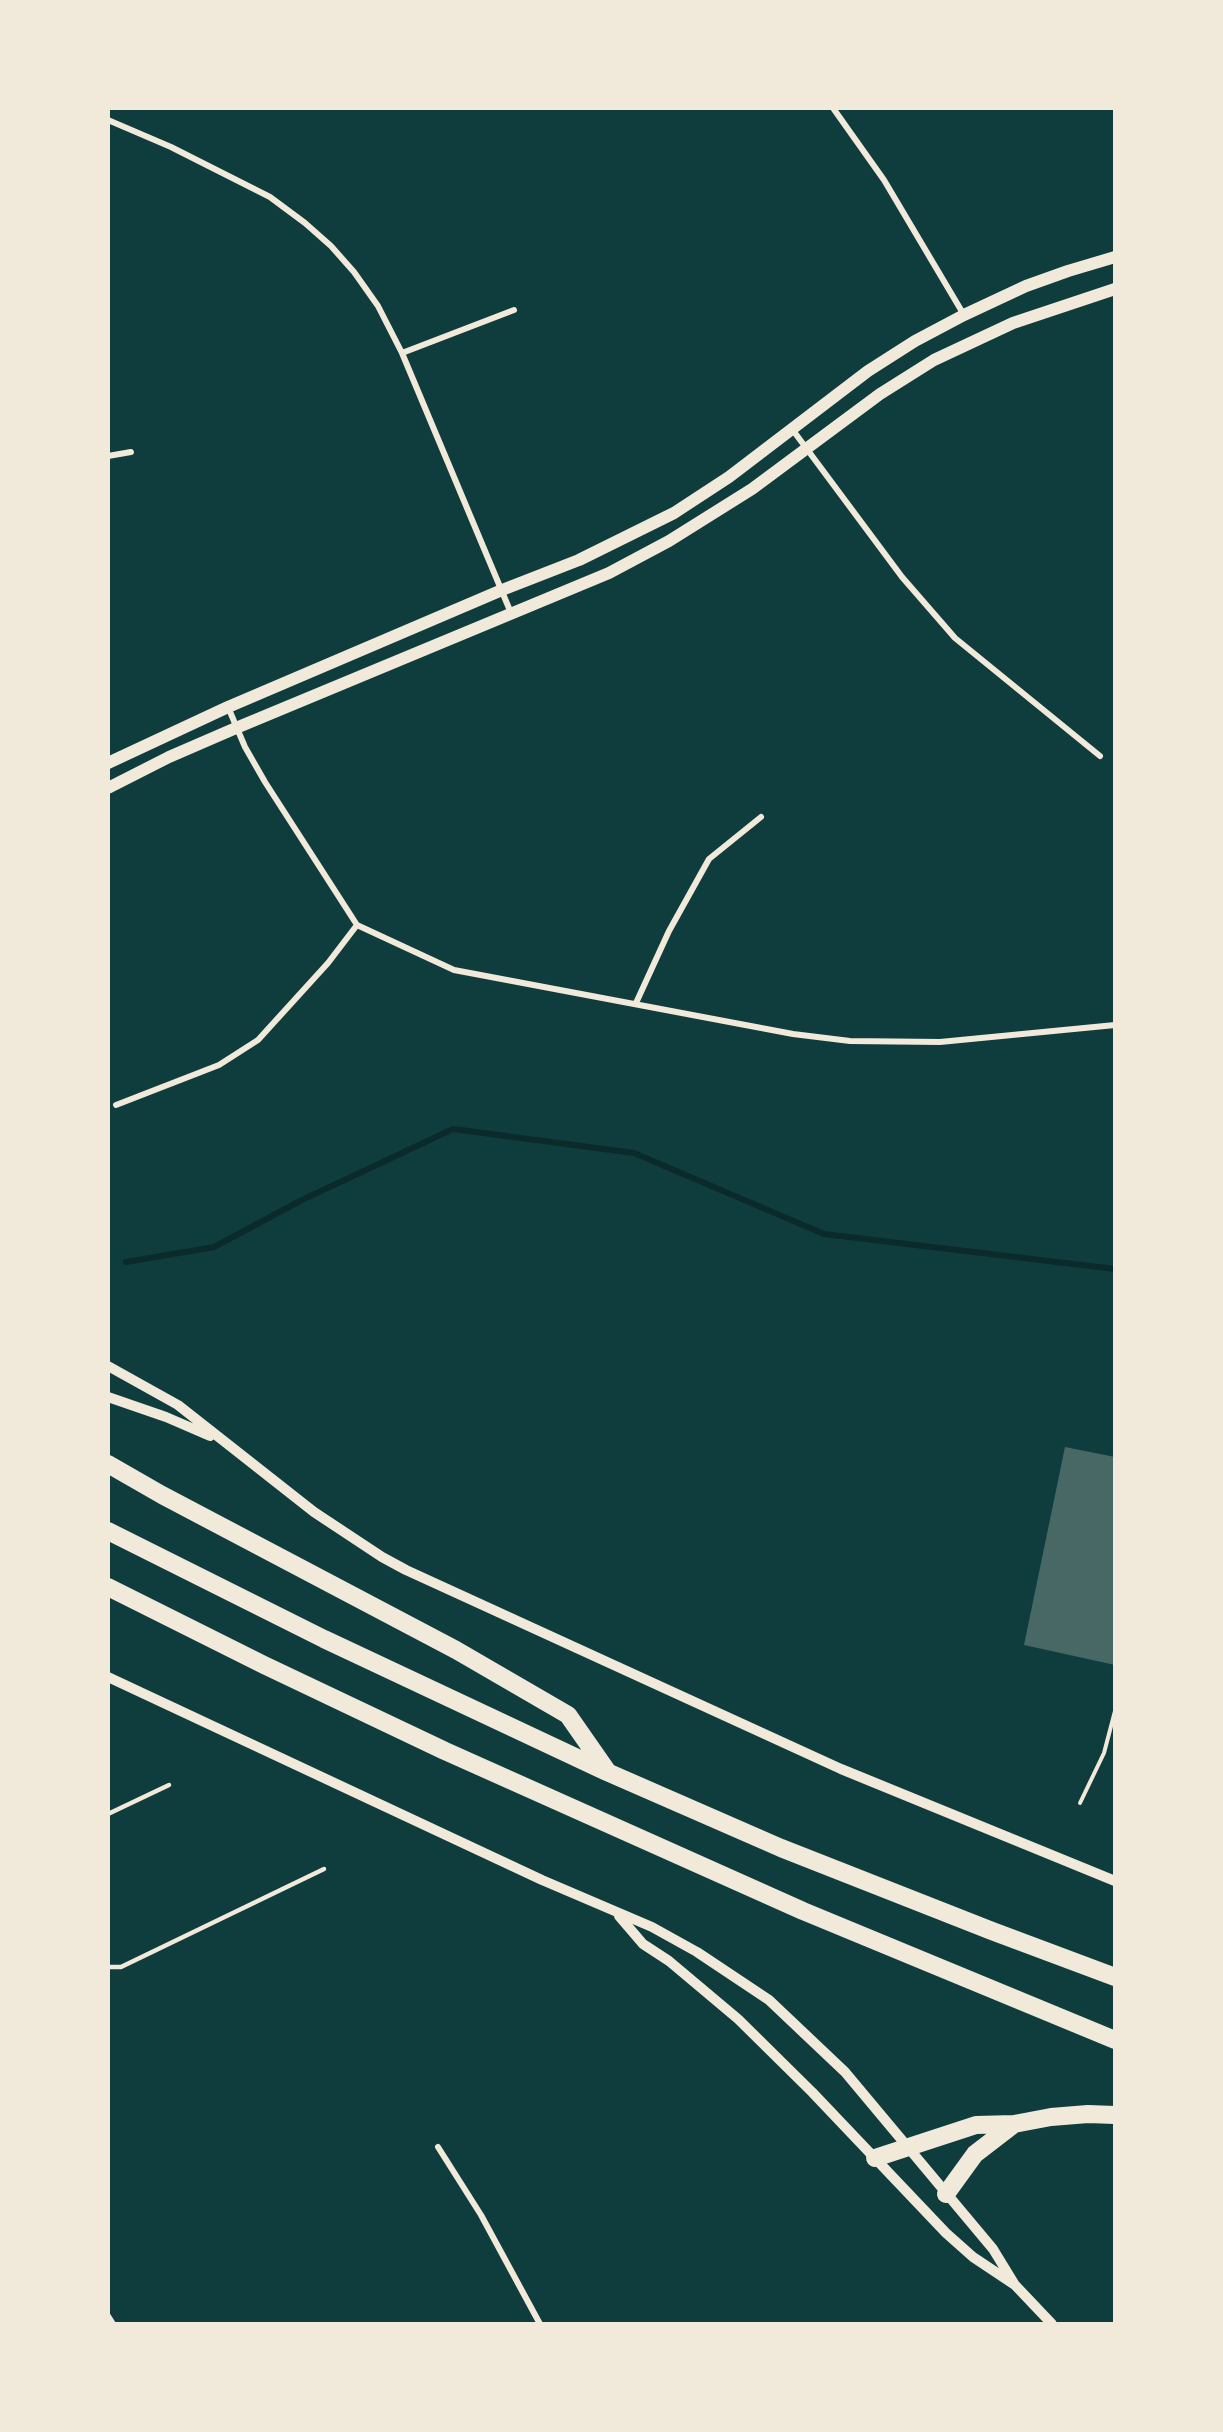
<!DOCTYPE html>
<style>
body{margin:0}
#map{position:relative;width:1223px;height:2432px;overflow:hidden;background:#0f3d3e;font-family:"PT Serif",serif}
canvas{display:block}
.frame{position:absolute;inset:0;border:110px solid #f1e9da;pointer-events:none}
</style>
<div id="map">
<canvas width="1223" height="2432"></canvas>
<div class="frame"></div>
</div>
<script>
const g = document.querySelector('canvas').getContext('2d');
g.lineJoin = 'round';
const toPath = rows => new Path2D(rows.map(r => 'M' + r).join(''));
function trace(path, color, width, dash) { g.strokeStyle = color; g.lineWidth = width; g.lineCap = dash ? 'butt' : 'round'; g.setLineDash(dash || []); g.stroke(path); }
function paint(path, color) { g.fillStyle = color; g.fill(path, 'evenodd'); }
trace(toPath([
 [126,1262,214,1247,302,1200,453,1129,634,1153,824,1234,1115,1269]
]), '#0a2a2b', 6);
paint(toPath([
 [1065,1447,1115,1457,1115,1665,1024,1645]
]), '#486865');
trace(toPath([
 [1080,1803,1104,1753,1115,1711]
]), '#f1e9da', 4);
trace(toPath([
 [108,1814,169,1785],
 [108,1967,121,1967,324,1869]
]), '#f1e9da', 4.5);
trace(toPath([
 [833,108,884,180,964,315],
 [108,120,171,147,270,197,305,223,331,246,354,272,378,306,402,353,511,613],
 [402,353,514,310],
 [792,429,902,577,955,638,1100,756],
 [108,456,131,452],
 [228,707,245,747,265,782,357,925,454,970,793,1034,850,1041,940,1042,1115,1025],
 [636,1003,669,931,709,859,761,817],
 [116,1105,219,1065,258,1040,328,963,357,925],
 [438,2147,481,2215,540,2324],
 [108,2316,113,2324]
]), '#f1e9da', 6);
trace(toPath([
 [108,1366,178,1405,314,1512,382,1557,406,1570,841,1769,1115,1881],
 [108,1397,166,1417,210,1436],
 [108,1677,542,1880,652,1927,697,1952,769,2000,845,2072,993,2249,1015,2285],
 [619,1916,643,1944,669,1961,738,2019,812,2092,946,2233,973,2257,1015,2285,1052,2324]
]), '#f1e9da', 10);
trace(toPath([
 [108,763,228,707,502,590,579,560,674,513,729,477,868,371,915,341,964,315,1026,286,1068,271,1115,257],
 [108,788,169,757,236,728,609,573,669,541,752,489,880,394,934,360,1013,323,1115,289]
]), '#f1e9da', 12);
trace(toPath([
 [108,1464,162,1495,456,1650,568,1715,607,1771],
 [108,1531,324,1639,607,1772,781,1848,992,1931,1115,1977],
 [108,1587,264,1665,445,1751,803,1911,1115,2040],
 [875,2158,976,2125,1014,2124,1051,2117,1088,2114,1115,2115],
 [946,2194,975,2154,1014,2124]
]), '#f1e9da', 18);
</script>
